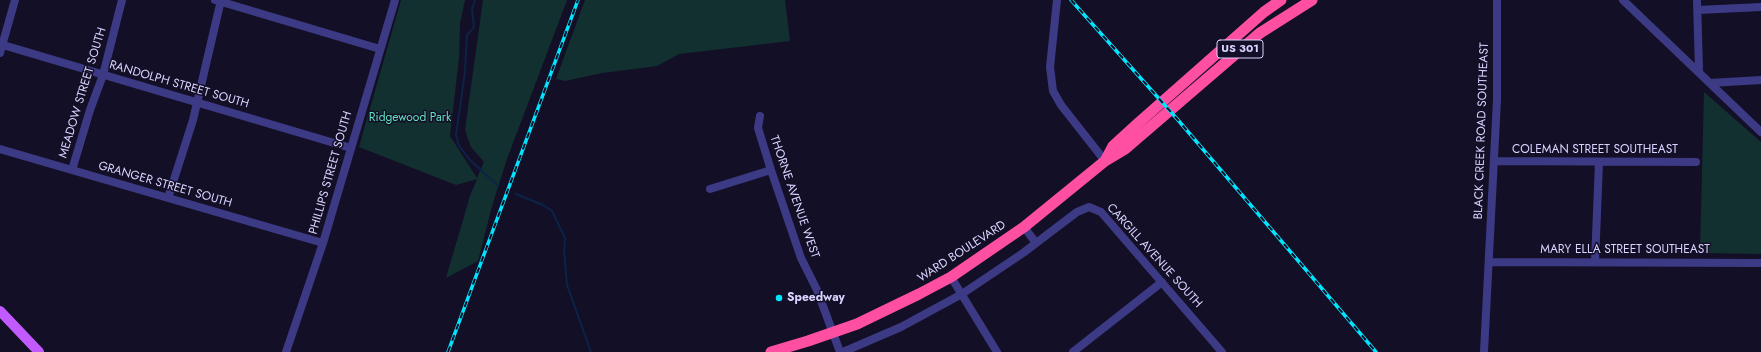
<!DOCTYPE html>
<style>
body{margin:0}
canvas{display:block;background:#130f26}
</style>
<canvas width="1761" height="352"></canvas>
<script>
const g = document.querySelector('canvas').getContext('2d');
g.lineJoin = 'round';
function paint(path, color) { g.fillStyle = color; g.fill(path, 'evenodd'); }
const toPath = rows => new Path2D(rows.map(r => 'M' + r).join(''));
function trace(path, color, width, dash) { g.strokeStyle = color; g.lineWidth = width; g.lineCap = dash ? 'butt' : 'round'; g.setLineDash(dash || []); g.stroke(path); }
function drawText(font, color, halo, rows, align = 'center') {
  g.font = font + ' Jost,sans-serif'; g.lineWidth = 3; g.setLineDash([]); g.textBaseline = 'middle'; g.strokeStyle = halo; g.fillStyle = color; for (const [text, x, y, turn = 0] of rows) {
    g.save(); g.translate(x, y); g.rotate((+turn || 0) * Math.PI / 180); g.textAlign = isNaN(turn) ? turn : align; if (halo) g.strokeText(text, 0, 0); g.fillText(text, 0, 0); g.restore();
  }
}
paint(toPath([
 [401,0,465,0,460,23,459,58,450,136,477,178,484,162,471,147,465,130,483,0,567,0,507,159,492,206,478,261,446,278,470,196,477,179,456,185,359,147],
 [585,0,785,0,790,41,679,54,657,66,602,73,565,81,556,79],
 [1704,92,1761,142,1761,254,1700,253]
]), '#12302f');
trace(toPath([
 [475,0,472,9,474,27,467,35,465,72,456,135,459,146,469,159,498,186],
 [516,194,543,205,552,211,565,238,564,251,567,285,591,352]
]), '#0c2248', 2);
trace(toPath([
 [215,0,380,49],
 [1057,0,1050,67,1053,91,1061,105,1105,161],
 [1623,0,1761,132],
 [1697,0,1699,70],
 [1698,10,1761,7],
 [0,44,351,148],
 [0,53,15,0],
 [1710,83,1761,80],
 [760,116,758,128,771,170,801,258,817,290,840,352],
 [0,149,323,243],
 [1494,161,1696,162],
 [72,170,90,110,103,75,122,0],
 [710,189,771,170],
 [168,198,193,120,221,0],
 [1024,227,1036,243],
 [1490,262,1761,263],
 [1595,262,1599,162],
 [951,277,997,352],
 [286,352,323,243,395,0],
 [843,352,901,327,962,294,1023,253,1077,212,1089,207,1101,212,1222,352],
 [1073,352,1162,282],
 [1484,352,1497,100,1497,0]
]), '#3d3a85', 8);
trace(toPath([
 [0,311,39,352]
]), '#c25bff', 10);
trace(toPath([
 [1106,159,1113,146,1136,125,1264,12,1281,0],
 [771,352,808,341,857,324,919,294,951,277,1024,227,1105,161,1125,149,1260,33,1312,0]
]), '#ff4fa3', 11);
const rail = toPath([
 [1071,0,1178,120,1376,352],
 [448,352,578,0]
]);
trace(rail, '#00e5ff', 3.5);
trace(rail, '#130f26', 2, [6]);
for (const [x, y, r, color] of [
 [779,298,4,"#00e5ff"]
]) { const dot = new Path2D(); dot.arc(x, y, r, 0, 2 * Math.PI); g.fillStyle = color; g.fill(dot); trace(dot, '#130f26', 1.5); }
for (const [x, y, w] of [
 [1240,49,46]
]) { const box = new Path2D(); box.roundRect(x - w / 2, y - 9, w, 18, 3); g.fillStyle = '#130f26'; g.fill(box); trace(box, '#d9d4ff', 1); }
drawText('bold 11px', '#d9d4ff', null, [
 ["US 301",1240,49]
]);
drawText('12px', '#d9d4ff', '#130f26', [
 ["RANDOLPH STREET SOUTH",179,85,16],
 ["MEADOW STREET SOUTH",83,93,-73],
 ["BLACK CREEK ROAD SOUTHEAST",1482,131,-88],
 ["COLEMAN STREET SOUTHEAST",1595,150],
 ["PHILLIPS STREET SOUTH",331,173,-74],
 ["GRANGER STREET SOUTH",165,185,16],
 ["THORNE AVENUE WEST",794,197,71],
 ["MARY ELLA STREET SOUTHEAST",1625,250],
 ["WARD BOULEVARD",962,252,-33],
 ["CARGILL AVENUE SOUTH",1154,256,48]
]);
drawText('12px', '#5fe0c0', '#130f26', [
 ["Ridgewood Park",410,118]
]);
drawText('bold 12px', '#d9d4ff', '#130f26', [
 ["Speedway",787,298]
], 'left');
</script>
